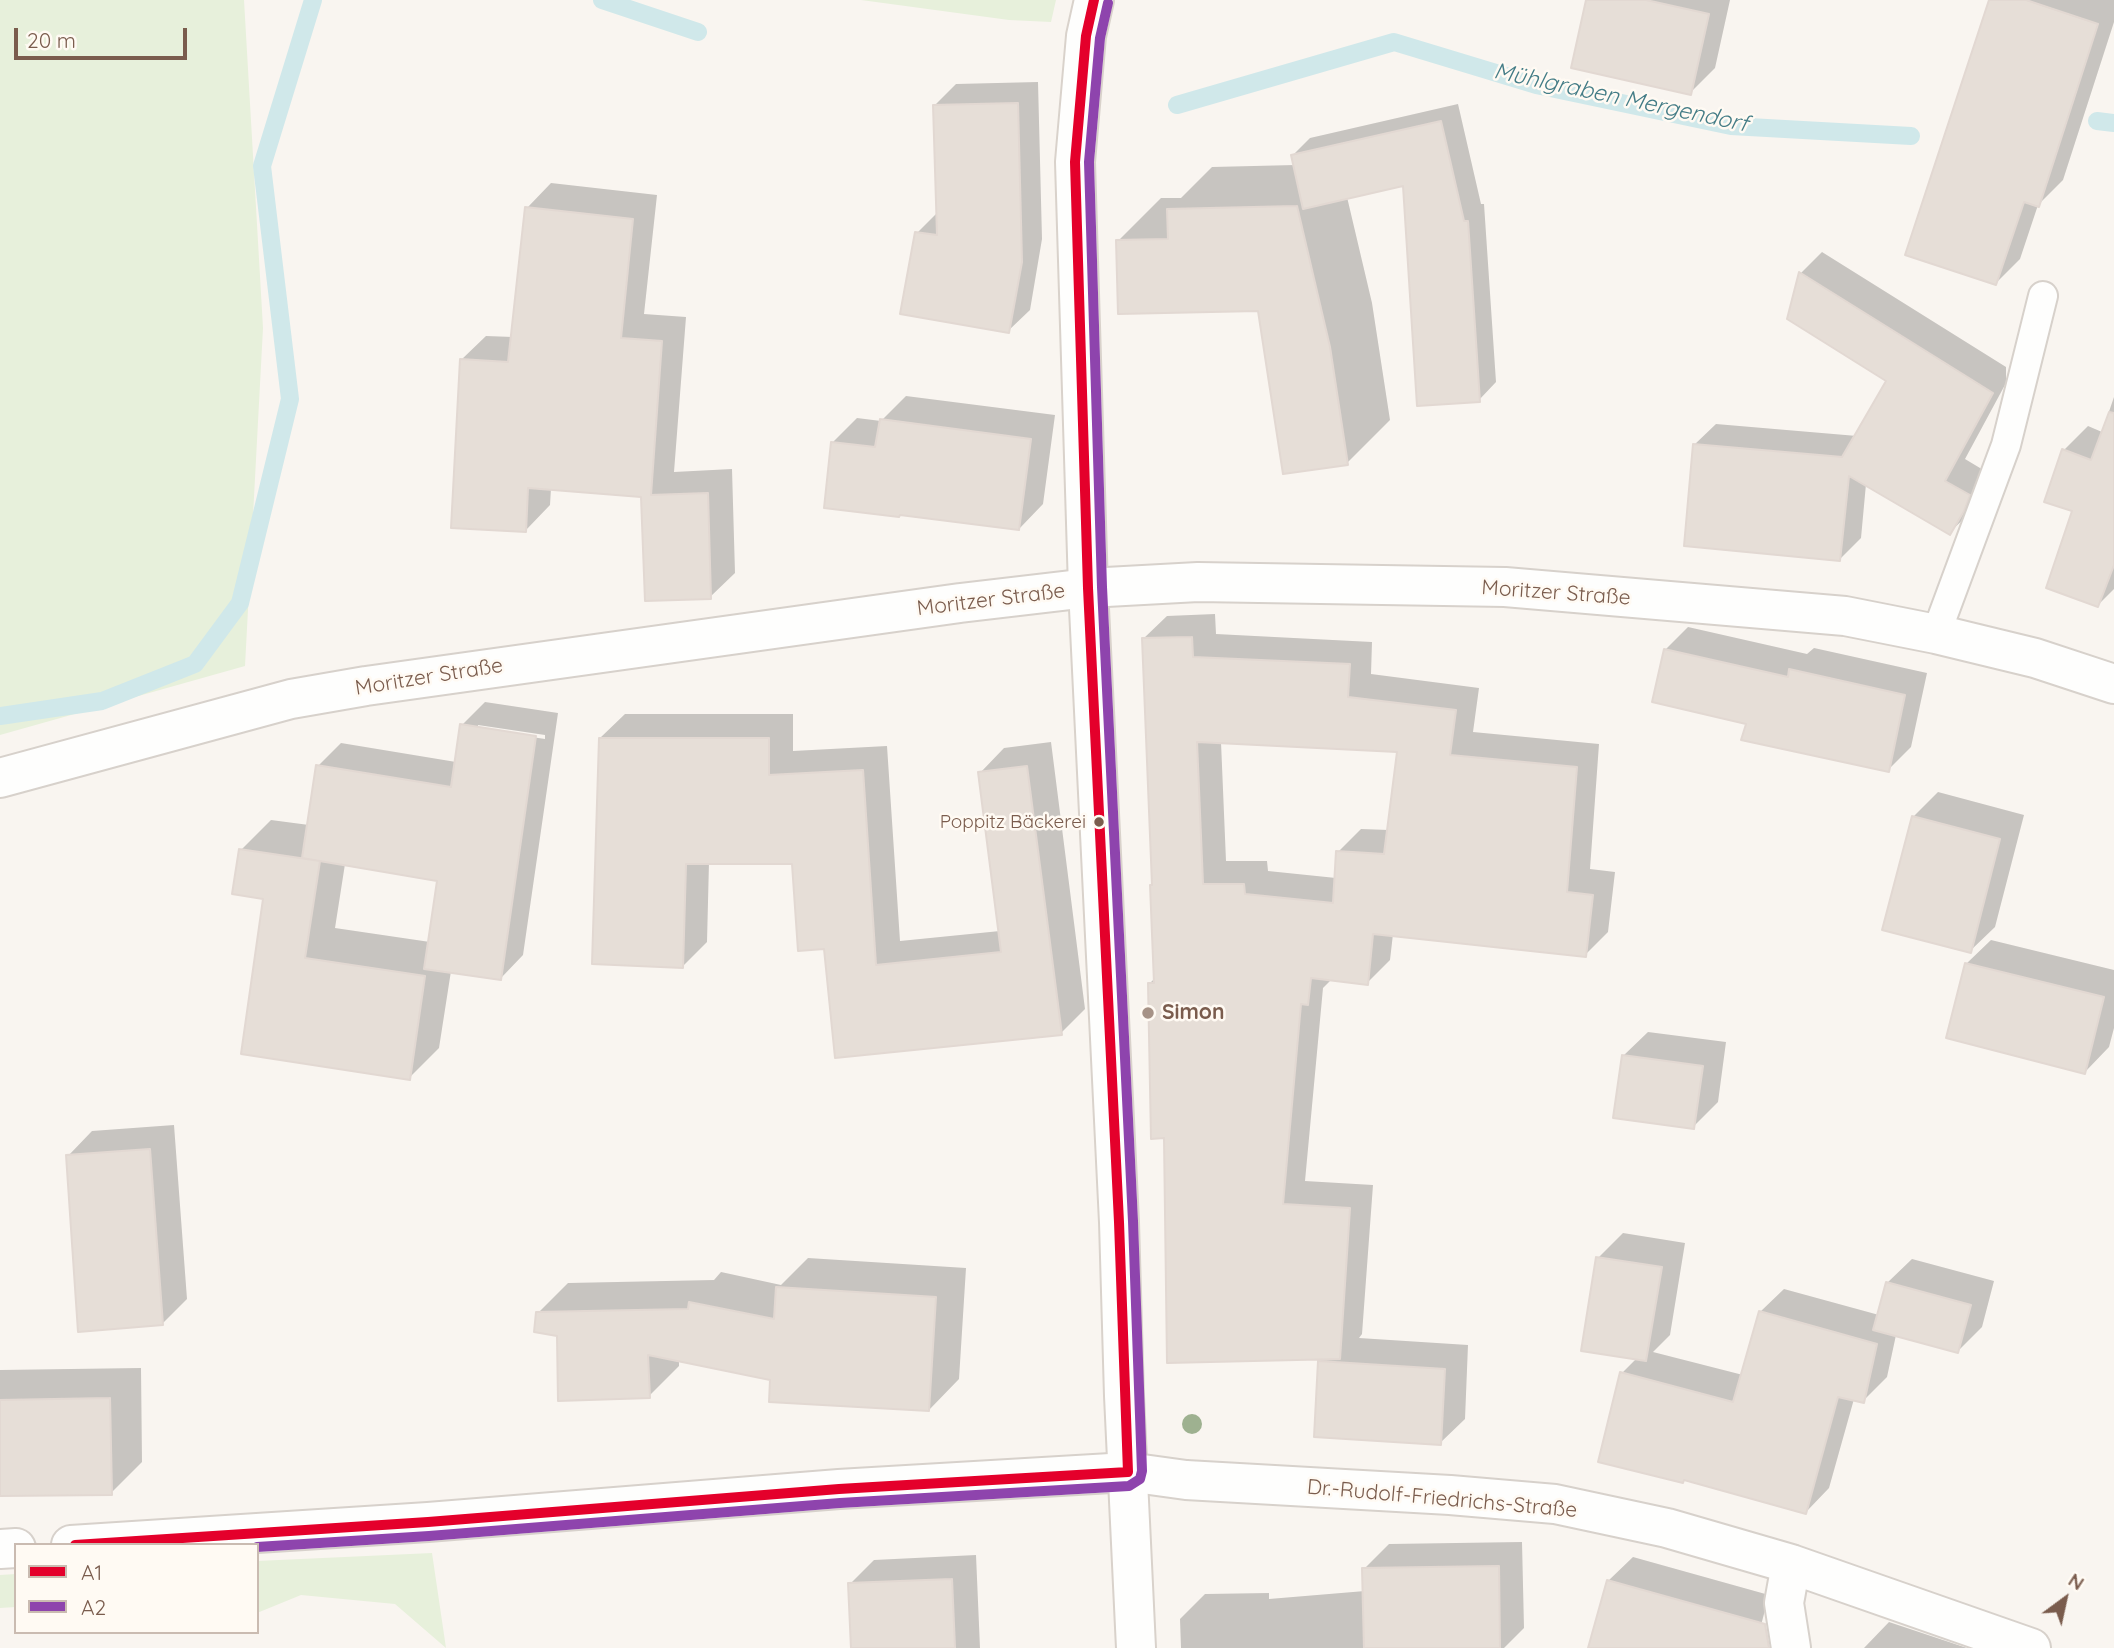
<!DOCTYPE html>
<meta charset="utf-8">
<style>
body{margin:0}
#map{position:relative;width:2114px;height:1648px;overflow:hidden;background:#f9f5f0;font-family:Quicksand,sans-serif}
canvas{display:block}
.legend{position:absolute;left:14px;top:1543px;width:245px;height:91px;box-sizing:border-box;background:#fffaf3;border:2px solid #cabbb1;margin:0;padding:9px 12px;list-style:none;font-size:21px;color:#7a5c4d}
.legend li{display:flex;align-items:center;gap:14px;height:35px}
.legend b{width:35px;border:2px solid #cabbb1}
.north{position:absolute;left:2030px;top:1564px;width:70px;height:70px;-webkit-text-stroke:5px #fffaf3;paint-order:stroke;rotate:33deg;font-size:19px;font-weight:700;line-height:28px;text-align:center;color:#7a5c4d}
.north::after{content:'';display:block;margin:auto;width:24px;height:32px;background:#7a5c4d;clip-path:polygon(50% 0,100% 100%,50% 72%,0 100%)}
.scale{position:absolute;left:14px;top:28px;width:173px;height:32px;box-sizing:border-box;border:4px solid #7a5c4d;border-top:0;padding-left:9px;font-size:21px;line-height:24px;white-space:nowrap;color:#7a5c4d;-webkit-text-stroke:5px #fffaf3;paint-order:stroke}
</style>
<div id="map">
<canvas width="2114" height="1648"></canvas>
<ul class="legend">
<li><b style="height:9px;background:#e4002b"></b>A1</li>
<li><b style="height:9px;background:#8e44ad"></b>A2</li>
</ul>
<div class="north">N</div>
<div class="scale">20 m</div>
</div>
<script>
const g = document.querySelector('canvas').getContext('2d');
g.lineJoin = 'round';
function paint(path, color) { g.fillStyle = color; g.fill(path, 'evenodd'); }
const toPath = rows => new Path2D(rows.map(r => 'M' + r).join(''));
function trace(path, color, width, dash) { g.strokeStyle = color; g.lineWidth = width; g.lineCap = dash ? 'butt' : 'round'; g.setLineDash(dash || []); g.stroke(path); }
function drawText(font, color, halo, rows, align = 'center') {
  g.font = font + ' Quicksand,sans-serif'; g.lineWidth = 5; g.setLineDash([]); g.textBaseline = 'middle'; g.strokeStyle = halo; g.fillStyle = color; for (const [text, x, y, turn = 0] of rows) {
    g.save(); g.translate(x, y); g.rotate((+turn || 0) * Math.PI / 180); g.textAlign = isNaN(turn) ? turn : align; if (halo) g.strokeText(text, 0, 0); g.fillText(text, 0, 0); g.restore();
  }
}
paint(toPath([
 [0,0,244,0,263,328,245,666,0,735],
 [861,0,1056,0,1051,22,1009,20],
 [432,1553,446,1648,395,1604,301,1595,257,1613,257,1561],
 [16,1574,16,1607,0,1608,0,1575]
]), '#e7f0db');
paint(toPath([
 [1587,0,1730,0,1715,68,1690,93],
 [1991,0,2114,0,2114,22,2063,180,2038,205,2020,259,1996,283],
 [1038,82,1042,239,1030,310,1008,331,917,233,938,212,934,106,956,84],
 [1458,104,1481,204,1484,204,1496,382,1479,400,1405,184,1347,197,1372,303,1390,420,1347,463,1260,310,1118,241,1161,198,1181,198,1212,167,1295,165,1293,155,1310,138],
 [551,183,657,195,644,314,686,317,674,472,732,469,735,573,710,597,643,495,551,488,550,505,526,530,461,360,486,336,513,337,527,208],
 [1822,252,2006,367,2006,383,1965,459,1990,474,1971,512,1949,533,1866,484,1861,538,1840,559,1694,445,1716,424,1857,436,1889,380,1801,273],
 [906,396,1055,415,1043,504,1019,529,833,442,857,418,881,421],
 [2114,397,2114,589,2098,605,2074,510,2064,450,2088,426,2102,432],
 [1215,614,1216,634,1372,642,1371,674,1479,688,1473,732,1599,744,1590,869,1615,872,1608,932,1585,955,1393,934,1390,960,1367,983,1331,980,1323,988,1305,1181,1373,1185,1362,1334,1359,1338,1468,1345,1465,1419,1440,1443,1320,1361,1323,1358,1166,1137,1150,983,1155,978,1154,883,1143,639,1167,616],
 [1221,742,1399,750,1389,830,1361,829,1338,852,1336,878,1268,871,1267,861,1226,861],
 [1688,627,1807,654,1814,648,1927,673,1911,747,1888,770,1748,723,1665,650],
 [485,702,558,713,523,955,501,978,451,971,439,1048,409,1078,243,1053,265,897,241,850,271,820,309,825,318,766,341,743,456,762,462,725],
 [478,725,545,735,545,739,478,729],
 [345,864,439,879,430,942,335,928],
 [625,714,793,714,793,751,887,746,900,941,1000,931,980,773,1004,748,1051,742,1085,1009,1061,1033,826,948,793,862,709,862,707,942,683,966,600,738],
 [1938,792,2024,815,1995,927,1970,951,1913,817],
 [1991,940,2114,970,2114,1028,2109,1047,2085,1072,1966,964],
 [1648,1032,1726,1042,1718,1102,1693,1127,1623,1056],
 [174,1125,187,1299,162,1324,68,1156,92,1131],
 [1623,1233,1685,1243,1670,1335,1653,1352,1743,1375,1760,1312,1784,1289,1879,1315,1887,1283,1912,1259,1994,1281,1982,1327,1958,1351,1896,1335,1887,1377,1863,1401,1854,1399,1829,1488,1806,1512,1622,1373,1637,1358,1598,1258],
 [808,1258,966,1268,959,1379,929,1410,679,1359,679,1366,649,1396,558,1335,538,1313,568,1283,714,1280,721,1272,781,1285],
 [141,1368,142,1462,111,1493,0,1495,0,1370],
 [1522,1542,1524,1628,1504,1648,1181,1648,1180,1619,1205,1594,1269,1593,1269,1599,1365,1591,1364,1569,1389,1544],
 [976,1555,980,1648,853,1648,850,1584,874,1560],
 [1633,1557,1769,1595,1755,1648,1590,1648,1608,1581],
 [1889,1622,1967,1648,1864,1648]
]), '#0003');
trace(toPath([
 [602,0,698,32],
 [1177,105,1394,42,1536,85,1731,126,1911,136],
 [2097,121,2114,123],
 [0,716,102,701,195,664,240,603,290,399,262,166,313,0]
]), '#d0e8ea', 18);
const building = toPath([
 [1586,0,1646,0,1709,14,1691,95,1571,68,1586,0],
 [1989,0,2026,0,2098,24,2039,207,2024,202,1996,285,1905,255,1989,0],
 [1018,103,1022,262,1009,333,900,314,915,232,937,235,933,105,1018,103],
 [1441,121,1464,221,1468,221,1480,402,1417,406,1403,186,1303,209,1291,155,1441,121],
 [1297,206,1330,347,1348,465,1283,474,1258,311,1118,314,1116,240,1168,239,1167,209,1297,206],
 [525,207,633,219,621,338,662,341,651,495,708,493,711,599,645,601,641,497,528,488,526,532,451,528,460,359,508,362,525,207],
 [1799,272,1993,393,1945,481,1970,495,1964,511,1950,535,1849,476,1840,561,1684,546,1693,444,1842,457,1886,381,1787,319,1799,272],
 [2109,412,2114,413,2114,565,2098,607,2046,588,2072,511,2044,502,2062,449,2091,460,2109,412],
 [880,419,1031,439,1019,530,900,515,899,517,824,508,831,442,875,447,880,419],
 [1192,637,1193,657,1350,664,1348,697,1456,710,1450,755,1577,767,1567,892,1593,895,1586,957,1373,934,1368,985,1311,978,1308,1005,1301,1004,1283,1204,1350,1208,1340,1359,1167,1363,1164,1138,1151,1139,1148,983,1154,983,1150,885,1152,885,1142,638,1192,637],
 [1197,742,1397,752,1384,854,1336,851,1333,903,1245,894,1244,884,1203,884,1197,742],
 [1664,649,1788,677,1789,669,1905,695,1889,772,1741,740,1746,724,1652,702,1664,649],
 [460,724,536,736,501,980,424,969,437,881,302,858,316,765,451,787,460,724],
 [599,738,769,738,769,775,863,770,876,965,1001,952,978,772,1027,766,1062,1035,835,1058,824,949,798,951,792,864,686,864,683,968,592,964,599,738],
 [1912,816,2000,839,1971,953,1882,930,1912,816],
 [239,849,320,861,305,958,425,976,410,1080,241,1054,263,899,232,894,239,849],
 [1965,963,2104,997,2085,1074,1946,1038,1965,963],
 [1622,1055,1703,1066,1694,1129,1613,1118,1622,1055],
 [150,1149,163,1325,78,1332,66,1155,150,1149],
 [1596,1257,1662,1267,1646,1361,1581,1351,1596,1257],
 [1886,1282,1971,1305,1958,1353,1873,1330,1886,1282],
 [776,1287,936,1297,929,1411,769,1402,770,1380,648,1355,650,1398,558,1401,557,1336,534,1332,536,1312,688,1309,689,1302,774,1319,776,1287],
 [1759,1311,1877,1344,1864,1403,1838,1397,1806,1514,1684,1480,1683,1483,1598,1462,1620,1372,1733,1402,1759,1311],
 [1318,1361,1445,1369,1441,1445,1314,1437,1318,1361],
 [110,1398,112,1495,0,1496,0,1400,110,1398],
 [1499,1566,1500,1648,1364,1648,1362,1568,1499,1566],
 [952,1579,955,1648,851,1648,848,1583,952,1579],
 [1607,1580,1765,1624,1769,1648,1588,1648,1607,1580]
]);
paint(building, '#e6ded7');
trace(building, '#e2d8d2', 2);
const service = toPath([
 [1936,634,2006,445,2043,296]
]);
const minor = toPath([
 [0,778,291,699,366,686,960,603,1088,588,1198,582,1505,587,1845,616,1936,634,2035,658,2114,684],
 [71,1545,428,1522,839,1489,1128,1472,1186,1480,1450,1495,1555,1504,1667,1528,1791,1564,2031,1648],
 [0,1549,16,1548],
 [1791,1648,1784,1603,1791,1564]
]);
const secondary = toPath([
 [1094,0,1086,36,1075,162,1088,588,1119,1222,1124,1396,1136,1648]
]);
trace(service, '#d7d1cb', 32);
trace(minor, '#d7d1cb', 42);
trace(secondary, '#d9d2cb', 42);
trace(service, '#fefefd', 28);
trace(minor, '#fefefd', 38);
trace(secondary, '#fefefd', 38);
trace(toPath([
 [1094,0,1086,36,1075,162,1088,588,1119,1222,1128,1472],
 [75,1545,428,1522,839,1489,1128,1472]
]), '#e4002b', 10);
trace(toPath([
 [257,1547,429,1536,840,1503,1129,1486,1140,1479,1142,1471,1133,1221,1102,587,1089,162,1100,38,1108,3]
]), '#8e44ad', 10);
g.fillStyle = '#9eb190';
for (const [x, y] of [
 [1192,1424]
]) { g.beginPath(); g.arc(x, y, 10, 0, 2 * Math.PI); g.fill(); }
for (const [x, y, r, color] of [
 [1099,822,6,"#7a5c4d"],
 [1148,1013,7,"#a69286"]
]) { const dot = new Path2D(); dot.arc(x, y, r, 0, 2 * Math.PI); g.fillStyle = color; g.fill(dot); trace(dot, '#fffaf3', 2.5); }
drawText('19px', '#7a5c4d', '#fffaf3', [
 ["Poppitz Bäckerei",1086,822]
], 'right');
drawText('21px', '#7a5c4d', '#fffaf3', [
 ["Moritzer Straße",1556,593,4],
 ["Moritzer Straße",991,600,-7],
 ["Moritzer Straße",429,677,-9],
 ["Dr.-Rudolf-Friedrichs-Straße",1442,1499,5]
]);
drawText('bold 21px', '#7a5c4d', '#fffaf3', [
 ["Simon",1162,1013]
], 'left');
drawText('italic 23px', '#437c86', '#fffaf3', [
 ["Mühlgraben Mergendorf",1621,98,12]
]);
</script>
